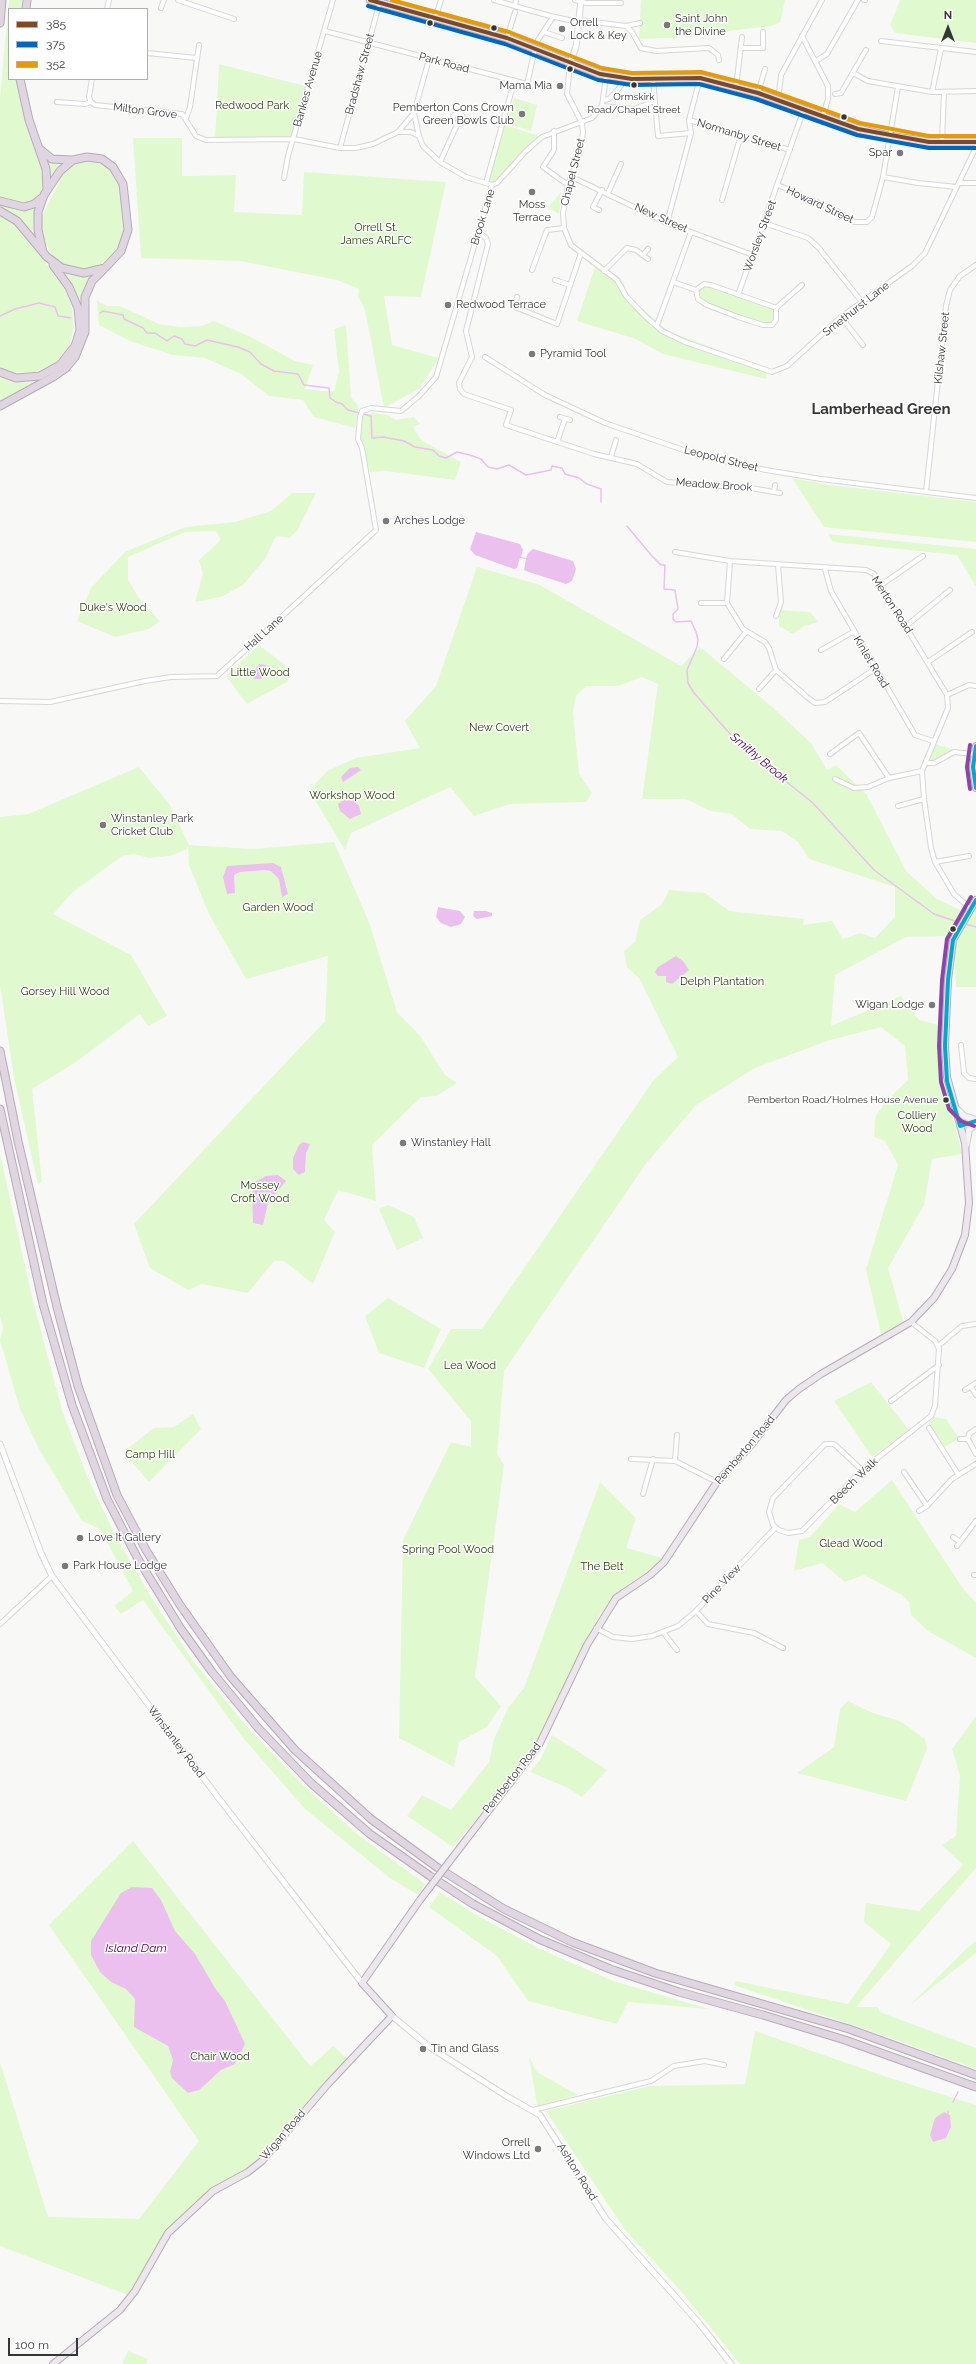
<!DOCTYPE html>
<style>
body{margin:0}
#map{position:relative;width:976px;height:2364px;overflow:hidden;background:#f8f9f7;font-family:Raleway,sans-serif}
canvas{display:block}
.legend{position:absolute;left:8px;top:8px;width:140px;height:72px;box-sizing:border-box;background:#fff;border:1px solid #aeafae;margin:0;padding:5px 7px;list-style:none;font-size:12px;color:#353635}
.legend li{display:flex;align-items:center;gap:8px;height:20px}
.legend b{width:20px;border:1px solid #aeafae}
.north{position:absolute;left:928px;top:8px;width:40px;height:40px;-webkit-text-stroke:3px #fff;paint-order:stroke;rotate:0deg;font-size:11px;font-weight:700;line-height:16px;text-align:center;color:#353635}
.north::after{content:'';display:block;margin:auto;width:14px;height:18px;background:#353635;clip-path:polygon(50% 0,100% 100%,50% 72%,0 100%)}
.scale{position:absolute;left:8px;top:2338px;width:70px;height:18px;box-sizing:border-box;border:2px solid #353635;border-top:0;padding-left:5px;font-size:12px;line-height:14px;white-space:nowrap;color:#353635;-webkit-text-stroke:3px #fff;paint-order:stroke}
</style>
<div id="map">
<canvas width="976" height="2364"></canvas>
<ul class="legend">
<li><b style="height:5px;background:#7a4b2a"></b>385</li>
<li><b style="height:5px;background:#0065bd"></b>375</li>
<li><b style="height:5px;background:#e49b05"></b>352</li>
</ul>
<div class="north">N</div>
<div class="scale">100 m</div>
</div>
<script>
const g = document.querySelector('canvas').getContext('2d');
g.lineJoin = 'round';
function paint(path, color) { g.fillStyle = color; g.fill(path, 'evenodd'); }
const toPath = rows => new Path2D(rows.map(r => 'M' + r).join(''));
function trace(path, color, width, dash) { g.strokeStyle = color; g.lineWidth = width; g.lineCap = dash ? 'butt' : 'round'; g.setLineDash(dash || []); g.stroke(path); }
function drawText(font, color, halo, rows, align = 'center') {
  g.font = font + ' Raleway,sans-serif'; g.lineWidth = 3; g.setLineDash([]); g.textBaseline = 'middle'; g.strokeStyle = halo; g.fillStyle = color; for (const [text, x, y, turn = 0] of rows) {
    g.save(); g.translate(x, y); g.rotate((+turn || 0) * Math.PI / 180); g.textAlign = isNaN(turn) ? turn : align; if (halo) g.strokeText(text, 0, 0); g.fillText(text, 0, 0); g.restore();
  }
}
paint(toPath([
 [9,0,22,0,21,9,9,9,9,79,18,79,24,111,44,169,45,183,42,191,38,197,23,203,0,198,0,98],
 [641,0,785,0,780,23,771,26,720,32,692,33,691,37,639,39],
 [900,0,976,0,976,43,895,33,890,25],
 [219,64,309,87,294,139,215,140],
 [514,98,537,105,531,131,507,123],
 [502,124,542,137,492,185,486,183],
 [133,138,182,138,182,176,236,175,234,212,302,215,304,172,446,182,421,297,384,296,392,345,439,358,420,388,384,408,365,310,358,296,359,289,337,280,240,261,141,258],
 [46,158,63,163,50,182,50,169],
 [92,160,107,166,119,181,125,226,124,236,115,254,96,268,86,270,65,266,52,256,41,234,41,218,65,170,75,163],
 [561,192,563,194,559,214,548,208],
 [0,205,21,210,37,206,32,233,19,218,0,207],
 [0,214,9,218,23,230,67,293,72,308,74,327,69,347,55,363,35,372,13,372,0,367],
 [597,261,622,280,630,298,668,331,767,368,766,379,663,354,636,339,577,321],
 [66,274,83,277,92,276,84,289,82,307],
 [704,284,776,308,777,313,772,325,763,325,738,317,698,299,696,290],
 [97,301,108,306,120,306,159,324,180,327,202,326,214,321,249,336,295,361,313,365,305,389,321,391,334,391,339,372,334,329,346,325,351,397,358,406,355,428,314,417,303,400,269,396,241,374,205,358,173,355,130,341,99,325],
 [49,375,0,402,0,376,26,382],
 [372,413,388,415,395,420,414,417,420,424,413,427,421,440,461,462,455,480,387,471,370,472,360,436,361,417],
 [792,478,829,485,976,502,976,542,824,527],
 [292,493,316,493,297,531,289,538,276,536,265,559,243,585,221,597,195,602,203,574,199,560,221,540,216,531,185,532,128,557,128,580,139,598,160,621,149,629,115,637,77,621,91,588,125,552,185,527,235,522,271,511],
 [828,534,976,549,976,587,957,555,833,542],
 [477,567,540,585,681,666,700,647,771,706,811,743,827,770,836,765,867,795,906,871,937,899,967,913,955,936,906,937,835,975,831,1026,901,996,919,1020,944,1026,943,1076,962,1154,932,1159,924,1205,888,1268,904,1324,882,1338,866,1269,898,1165,885,1141,874,1137,875,1118,886,1101,908,1080,905,1046,881,1027,830,1040,755,1068,696,1105,645,1165,504,1371,497,1454,504,1465,475,1677,501,1706,487,1727,459,1742,454,1767,399,1738,403,1540,451,1442,471,1447,471,1421,428,1369,451,1329,482,1329,653,1081,678,1057,639,978,627,967,624,951,635,942,640,920,662,904,669,890,705,893,729,911,804,919,803,925,832,921,843,939,860,933,875,938,895,917,895,887,809,859,798,842,782,831,750,829,732,814,710,811,686,799,642,799,658,684,642,677,618,686,586,686,576,696,573,712,579,774,592,793,586,802,510,804,474,816,450,787,351,833,345,850,309,790,327,771,356,758,420,748,405,721,436,686],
 [779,610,810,612,818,622,804,626,793,634,779,626],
 [259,645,285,665,289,677,287,682,247,704,226,676],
 [934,744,947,747,954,752,934,761,926,760],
 [139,767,170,805,189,845,253,849,334,842,369,922,397,1012,421,1037,445,1075,457,1083,437,1096,421,1097,372,1145,376,1201,338,1190,324,1220,335,1232,313,1284,284,1261,274,1261,248,1293,202,1284,188,1290,150,1268,134,1224,325,1021,328,956,246,979,209,914,189,865,188,846,186,850,169,856,149,858,134,854,122,856,73,892,53,914,131,955,167,1016,148,1026,140,1014,76,1062,32,1089,42,1182,38,1184,14,1078,0,984,0,817,28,814],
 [976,908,976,987,956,987,953,941],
 [0,1154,33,1301,62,1410,87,1476,115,1535,151,1597,193,1661,249,1729,303,1785,357,1834,425,1884,418,1895,390,1878,305,1809,244,1739,143,1600,121,1614,114,1606,133,1591,100,1529,82,1521,39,1449,20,1409,0,1340,3,1328,0,1316],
 [388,1205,414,1217,423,1238,397,1250,379,1209],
 [388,1298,441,1329,424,1368,379,1353,365,1316],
 [871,1382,909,1430,872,1457,834,1401],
 [193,1414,201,1429,149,1482,123,1452,154,1428,174,1427],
 [934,1417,946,1419,959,1438,945,1447,928,1423],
 [892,1480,962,1587,976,1603,976,1658,928,1631,911,1615,909,1602,902,1595,864,1575,845,1582,822,1563,794,1571,799,1540,810,1537,839,1504,855,1512],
 [600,1482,636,1518,626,1548,663,1558,657,1565,627,1585,610,1601,599,1616,538,1743,453,1847,407,1816,422,1795,451,1810,489,1762,494,1739,508,1708,524,1688],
 [848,1701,873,1713,900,1721,925,1739,927,1749,906,1801,797,1773,834,1747,840,1709],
 [976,1716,976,1868,856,2007,878,2007,880,2012,976,2048,976,2069,888,2037,734,1985,736,1981,848,2004,891,1944,864,1922,866,1903,919,1911,963,1865,942,1845,956,1836,960,1776,952,1749],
 [552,1735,607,1770,582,1797,568,1788,530,1772,540,1760],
 [133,1841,307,2062,311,2066,333,2046,350,2061,264,2163,218,2189,166,2233,128,2295,0,2246,0,2062,48,2217,139,2219,199,2141,49,1925],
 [440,1892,478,1916,538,1948,613,1981,709,2009,628,2002,617,2024,528,2001,497,1956,429,1907],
 [976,1941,976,1953,910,2005,966,1949],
 [755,2031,887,2077,976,2105,976,2364,740,2364,680,2290,625,2230,546,2111,650,2086,745,2084],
 [529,2056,537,2072,578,2095,537,2106],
 [128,2351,148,2359,146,2364,122,2364]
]), '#e1f9cf');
paint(toPath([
 [476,532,520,544,523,550,521,557,526,558,528,553,533,549,573,561,576,569,572,581,566,584,526,571,524,570,526,559,520,558,517,568,514,569,475,555,470,549],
 [259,664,266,665,265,673,261,679,254,679,251,676],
 [358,767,361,770,343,782,341,777,350,768],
 [353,799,359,806,361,814,350,819,340,811,338,804,343,800],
 [273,863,281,867,288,894,282,897,279,879,271,871,265,870,240,872,234,875,235,893,227,894,223,877,227,866],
 [438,907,460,911,465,917,461,924,451,927,441,923,436,917],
 [474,911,486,911,492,913,492,916,477,919,473,916],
 [676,956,683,961,689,970,672,984,666,982,666,976,658,976,655,972,658,967],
 [303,1142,310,1144,306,1153,305,1172,299,1175,293,1169,293,1158,299,1145],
 [278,1175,286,1181,268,1203,263,1225,253,1223,252,1193,256,1181,266,1176],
 [132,1887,152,1888,161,1900,175,1931,195,1954,215,1988,225,2001,245,2044,235,2064,221,2070,199,2090,188,2093,172,2078,170,2072,173,2060,168,2046,134,2027,135,1999,126,1989,111,1982,100,1972,91,1955,91,1941,121,1893],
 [944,2112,950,2115,951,2127,946,2138,933,2142,930,2135,935,2118]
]), '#ebc0ef');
trace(toPath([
 [100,313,103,311,123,315,124,319,143,328,147,333,155,333,167,341,174,336,182,339,185,344,195,346,207,340,238,347,250,352,261,364,274,371,298,374,304,385,329,388,330,398,336,402,342,404,348,410,371,416,372,438,383,437,404,441,415,447,433,450,439,456,446,458,457,452,470,455,481,459,488,467,497,469,509,465,526,475,551,470,552,466,562,468,565,474,579,478,587,484,601,489,601,502],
 [0,316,15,309,39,303,55,307,58,316,71,318],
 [627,526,651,555,661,565,665,565,664,589,675,590,678,609,673,614,673,619,676,622,691,621,696,632,698,640,697,647,687,670,688,683,694,693,738,743,813,803,874,870,934,914,958,922],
 [966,924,976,927],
 [953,2102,958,2092],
 [948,2113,948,2111]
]), '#ebc0ef', 1.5);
const minor = toPath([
 [178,0,234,19],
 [494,0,550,16,579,22],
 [575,0,586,3,621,3],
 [864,0,865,0],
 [515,6,516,0],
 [161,8,164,0],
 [107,9,109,0],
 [435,19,441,0],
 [579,20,626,26,632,32,641,48,656,51,709,48,718,55,719,60],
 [626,26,640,23],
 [325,31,527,84,535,49],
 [544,32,562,38],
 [802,36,828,86,828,99,823,116],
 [507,38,515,12],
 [538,40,553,17],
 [881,41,976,52],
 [741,48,763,48,763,32],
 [147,53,197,58],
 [816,61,827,54,858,0],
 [570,63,567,94,582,123,583,133,579,155,568,185,563,213,564,228,571,245,617,280,626,296,644,315,662,331,685,342,772,372,787,366,841,317,912,266,925,253,976,147],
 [853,73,868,81,932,92,976,91],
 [653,79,658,136,691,133],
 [736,87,742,37],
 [932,92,941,49],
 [758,93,765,69],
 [779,93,781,75,822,0],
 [835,94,841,93,866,50],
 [603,100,609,99,621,86],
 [57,102,85,104,91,102,95,105,182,114,196,136,206,140,294,139,340,148,356,148,373,144,398,132,411,132,419,136,423,146,440,162,466,177,492,185],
 [91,102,89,97,92,79],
 [602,106,634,109,655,101],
 [414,113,419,136],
 '452.5 119a5.5 5.5 0 1 1 11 0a5.5 5.5 0 1 1-11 0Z',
 [186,118,190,107,199,45],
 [689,120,790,150],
 [554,131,554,150,543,167,568,185],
 [398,132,414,113,429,59],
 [942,142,944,92],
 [340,148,380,1],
 [440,162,457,125],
 [572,177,667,223,753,255],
 [883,177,918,183,957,187],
 [284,178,288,156,333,0],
 [486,183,514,82],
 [960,183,976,183],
 [778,185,837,211,854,222,867,222,872,217,883,177,898,87],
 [608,193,621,164],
 [722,200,741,135],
 [599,210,593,207,602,190],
 [667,223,691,133,689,120,700,78],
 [764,223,808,238,818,247,862,302],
 [478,231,486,238,488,244,466,331,472,357,459,383,460,389,464,394,511,410,506,425,594,454,637,464,667,482,751,488,780,493],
 [643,255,648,249],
 [532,270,547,230,564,228],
 [604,271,627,248,636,250,648,259],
 [555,280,570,285],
 [673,282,696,290,698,299,707,305,738,317,763,325,772,325,776,320,776,308,771,306,711,285,704,284,696,290],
 [738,295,804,109],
 [517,297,515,307,557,324,581,253],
 [776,308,802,285],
 [841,317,863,345],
 [657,325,691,232],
 [485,357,545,395,605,423,698,455,766,470,821,479,976,498],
 [560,417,570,420],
 [557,442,565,419],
 [611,457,616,440],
 [774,492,775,485],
 [926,492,946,306,950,290,960,276,976,265],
 [675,552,730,561,866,570,874,574,947,695,948,708,922,771,924,799,931,848,935,862,954,894,971,909],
 [730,561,727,603,743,629,765,642,769,648,776,670,807,697,815,703,825,702,875,669],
 [825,569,831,591,915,735,933,741],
 [881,585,923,556],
 [701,603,727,603],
 [776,616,781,602,778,565],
 [906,626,950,590],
 [821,650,853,632],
 [724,659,746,632],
 [928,662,972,632],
 [759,689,776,670],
 [947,695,969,685,976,686],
 [0,701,50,702,145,681,171,677,217,676,374,532,376,530,372,506,362,448,358,439,360,417,362,411,371,408,401,411,419,396,436,377,492,185,497,183,526,151,542,137,592,118,602,106,606,76],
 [830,754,859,733,889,778],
 [928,763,934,763,954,752,974,754],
 [835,779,854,788,868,787,889,778,922,771],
 [898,806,924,799],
 [935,862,969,856],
 [961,1045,964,1073,969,1078,976,1079],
 [938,1346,962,1326,976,1324],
 [971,1387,976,1395],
 [965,1390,976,1383],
 [891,1401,939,1365],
 [929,1428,958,1474],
 [960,1439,968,1439],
 [968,1439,976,1454],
 [968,1439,969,1434,976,1429],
 [631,1459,675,1461,717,1482],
 [675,1461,677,1435],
 [862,1470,834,1444,825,1444,773,1498,769,1512,773,1525,779,1530,788,1533,802,1531,862,1470,931,1416,935,1406,939,1349,935,1341,911,1322],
 [904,1472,927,1506,952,1479,976,1464],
 [643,1494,653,1459],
 [919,1511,927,1506],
 [953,1537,960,1542,957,1546],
 [960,1542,976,1521],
 [974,1575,976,1575],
 [696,1611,708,1624,754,1633,783,1648],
 [0,1624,52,1576],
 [596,1628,613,1637,632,1639,652,1636,678,1626,696,1611,775,1528],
 [663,1632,677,1650],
 [533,2110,651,2081,674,2066,705,2061,724,2065]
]);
const tertiary = toPath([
 [570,63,576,47,581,0],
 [0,1444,41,1553,52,1576,220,1800,362,1983],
 [392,2016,431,2048,508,2097,540,2115,606,2219,699,2323,731,2364]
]);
const secondary = toPath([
 [955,1107,964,1116,976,1120],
 [960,1126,976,1121],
 [966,1146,969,1130,976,1124]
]);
const primary = toPath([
 [976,746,973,767,976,788],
 [449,1862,539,1745,587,1645,616,1598,650,1575,664,1562,717,1482,752,1444,786,1400,799,1389,821,1374,911,1322,934,1298,952,1269,965,1235,969,1203,965,1143,947,1077,945,1046,948,980,953,940,976,900],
 [53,2364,120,2310,135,2291,168,2233,213,2191,248,2172,262,2161,328,2084,392,2016,362,1983,420,1900]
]);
const trunk = toPath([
 [370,0,507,38,600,74,632,79,700,78,758,93,858,129,889,136,929,142,976,142]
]);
const motorway = toPath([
 [26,9,27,0],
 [0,23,2,0],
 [20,79,29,120,46,169,47,189],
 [41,150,52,159,71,160],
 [0,201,24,207,34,204,43,197],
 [0,211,17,221,47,257,62,268,84,273,105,268,121,251,128,230,123,184,113,167,102,159,87,157,73,160,60,171,44,195,38,212,38,230,43,252],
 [0,372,16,378,40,376,60,365,75,346,80,330,78,308,69,287,53,265],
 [0,406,53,377,66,368,75,357,85,332,85,297,92,281,103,270],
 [0,1051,18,1141,57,1307,78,1386,117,1495,146,1550,180,1605,231,1677,295,1750,371,1819,438,1868,504,1909,572,1942,655,1973,849,2029,976,2075],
 [0,1109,43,1304,72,1405,107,1499,138,1559,181,1629,212,1672,259,1729,311,1783,370,1834,430,1876,473,1904,539,1939,610,1969,679,1992,763,2015,845,2040,976,2087]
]);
trace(minor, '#d5d7d5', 6);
trace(tertiary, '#d5d7d5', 7);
trace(secondary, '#d5d7d5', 8);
trace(primary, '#b6abb7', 8);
trace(trunk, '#b6abb7', 9);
trace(motorway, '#b6abb7', 9);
trace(minor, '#fefefe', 4);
trace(tertiary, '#fefefe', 5);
trace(secondary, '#f5f2f5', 5.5);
trace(primary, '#ece6ed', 6);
trace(trunk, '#e6dee7', 7);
trace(motorway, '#e0d6e1', 7);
const primaryBridge = toPath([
 [420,1900,449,1862]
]);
trace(primaryBridge, '#b6abb7', 8, []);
trace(primaryBridge, '#ece6ed', 6);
trace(toPath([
 [370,0,507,38,600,74,632,79,700,78,758,93,858,129,929,142,976,142]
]), '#7a4b2a', 4);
trace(toPath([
 [368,6,505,44,598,80,632,85,699,84,756,99,857,135,929,148,976,148]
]), '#0065bd', 4);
trace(toPath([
 [392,0,509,32,602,68,632,73,701,72,760,87,860,123,929,136,976,136]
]), '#e49b05', 4);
trace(toPath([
 [976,746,973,767,976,788],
 [976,900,953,940,948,980,945,1046,947,1081,960,1126,976,1121]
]), '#00a9ce', 4);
trace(toPath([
 [970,745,967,767,970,789],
 [971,897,947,939,942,980,939,1046,941,1082,949,1109,961,1121,974,1126]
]), '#8e44ad', 4);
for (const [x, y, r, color] of [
 [430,23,3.5,"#353635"],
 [667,25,4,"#797a79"],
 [494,28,3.5,"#353635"],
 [562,29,4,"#797a79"],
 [570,69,3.5,"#353635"],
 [634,85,3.5,"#353635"],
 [560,86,4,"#797a79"],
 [522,114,4,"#797a79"],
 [844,117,3.5,"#353635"],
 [900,153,4,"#797a79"],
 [532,192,4,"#797a79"],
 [448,305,4,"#797a79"],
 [532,354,4,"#797a79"],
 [386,521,4,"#797a79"],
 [103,825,4,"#797a79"],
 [953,929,3.5,"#353635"],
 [932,1005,4,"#797a79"],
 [946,1100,3.5,"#353635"],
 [403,1143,4,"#797a79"],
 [80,1538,4,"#797a79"],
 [65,1566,4,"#797a79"],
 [423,2049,4,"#797a79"],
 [538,2149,4,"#797a79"]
]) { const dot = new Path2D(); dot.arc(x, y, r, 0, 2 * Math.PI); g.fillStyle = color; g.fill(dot); trace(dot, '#fff', 1.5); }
drawText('10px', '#353635', '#fff', [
 ["Ormskirk",634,97],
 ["Road/Chapel Street",634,110],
 ["Pemberton Road/Holmes House Avenue",938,1100,"right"]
]);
drawText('11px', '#353635', '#fff', [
 ["Saint John",675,19],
 ["the Divine",675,32],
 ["Orrell",570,23],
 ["Lock & Key",570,36],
 ["Mama Mia",552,86,"right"],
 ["Pemberton Cons Crown",514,108,"right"],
 ["Green Bowls Club",514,121,"right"],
 ["Spar",892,153,"right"],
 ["Moss",532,205,"center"],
 ["Terrace",532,218,"center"],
 ["Redwood Terrace",456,305],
 ["Pyramid Tool",540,354],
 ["Arches Lodge",394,521],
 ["Winstanley Park",111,819],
 ["Cricket Club",111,832],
 ["Wigan Lodge",924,1005,"right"],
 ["Winstanley Hall",411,1143],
 ["Love It Gallery",88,1538],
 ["Park House Lodge",73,1566],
 ["Tin and Glass",431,2049],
 ["Orrell",530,2143,"right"],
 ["Windows Ltd",530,2156,"right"]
], 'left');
drawText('11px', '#353635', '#fff', [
 ["Park Road",444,63,15],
 ["Bradshaw Street",360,74,-75],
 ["Bankes Avenue",308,89,-74],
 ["Milton Grove",145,111,7],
 ["Normanby Street",739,135,17],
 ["Chapel Street",573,172,-76],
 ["Howard Street",820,205,25],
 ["Brook Lane",483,217,-73],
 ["New Street",661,218,24],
 ["Worsley Street",760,236,-70],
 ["Smethurst Lane",856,309,-38],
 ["Kilshaw Street",942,348,-84],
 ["Leopold Street",721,459,14],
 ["Meadow Brook",714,485,4],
 ["Merton Road",892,605,57],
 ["Hall Lane",264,633,-42],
 ["Kinlet Road",871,662,59],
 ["Pemberton Road",745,1450,-50],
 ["Beech Walk",854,1481,-44],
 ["Pine View",722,1584,-46],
 ["Winstanley Road",176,1742,53],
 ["Pemberton Road",512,1778,-52],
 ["Wigan Road",283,2135,-49],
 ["Ashton Road",577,2172,58]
]);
drawText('11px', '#264108', '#fff', [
 ["Redwood Park",252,106],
 ["Orrell St.",376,228],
 ["James ARLFC",376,241],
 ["Duke's Wood",113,608],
 ["Little Wood",260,673],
 ["New Covert",499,728],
 ["Workshop Wood",352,796],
 ["Garden Wood",278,908],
 ["Delph Plantation",722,982],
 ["Gorsey Hill Wood",65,992],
 ["Colliery",917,1116],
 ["Wood",917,1129],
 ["Mossey",260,1186],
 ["Croft Wood",260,1199],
 ["Lea Wood",470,1366],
 ["Camp Hill",150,1455],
 ["Glead Wood",851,1544],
 ["Spring Pool Wood",448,1550],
 ["The Belt",602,1567],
 ["Chair Wood",220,2057]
]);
drawText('italic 12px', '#4e0055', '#fff', [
 ["Smithy Brook",759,758,40],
 ["Island Dam",136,1948]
]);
drawText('bold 15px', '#383a37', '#fff', [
 ["Lamberhead Green",881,409]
]);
</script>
